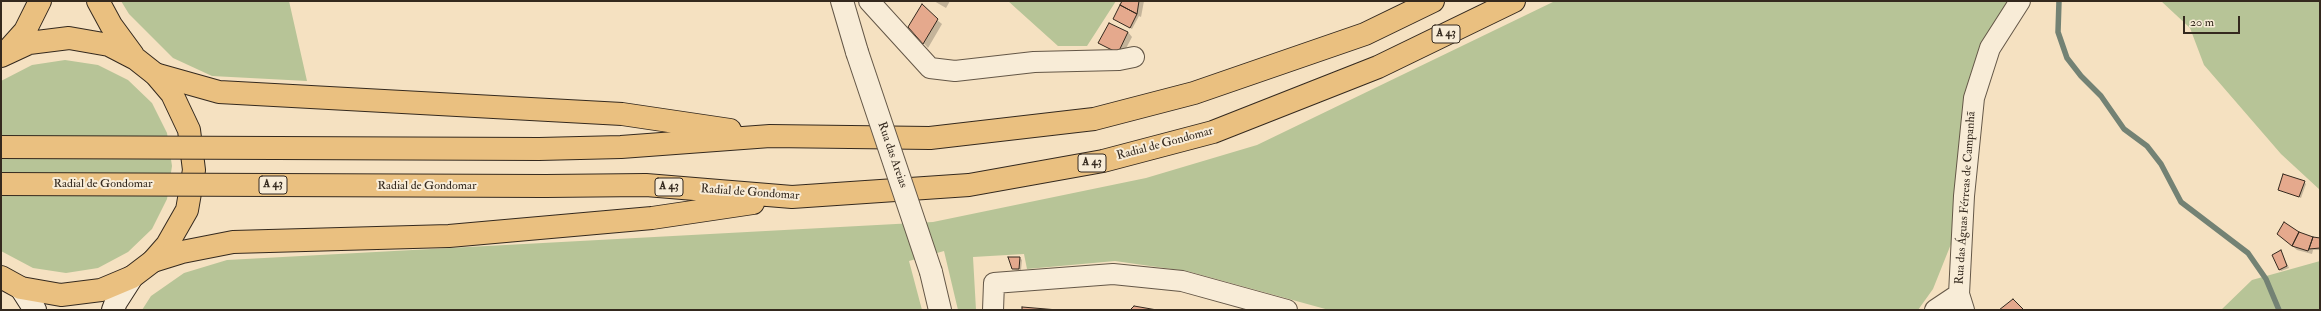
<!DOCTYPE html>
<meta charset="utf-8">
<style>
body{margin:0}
#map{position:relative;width:2321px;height:311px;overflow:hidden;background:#f5e1c1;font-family:"IM FELL Double Pica",serif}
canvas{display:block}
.frame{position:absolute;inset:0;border:2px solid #34291e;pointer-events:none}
.scale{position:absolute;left:2183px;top:16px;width:57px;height:18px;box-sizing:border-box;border:2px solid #34291e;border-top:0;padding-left:5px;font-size:12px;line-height:14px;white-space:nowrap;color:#34291e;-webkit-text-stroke:3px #f8ecd7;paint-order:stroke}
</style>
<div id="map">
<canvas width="2321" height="311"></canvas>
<div class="frame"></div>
<div class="scale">20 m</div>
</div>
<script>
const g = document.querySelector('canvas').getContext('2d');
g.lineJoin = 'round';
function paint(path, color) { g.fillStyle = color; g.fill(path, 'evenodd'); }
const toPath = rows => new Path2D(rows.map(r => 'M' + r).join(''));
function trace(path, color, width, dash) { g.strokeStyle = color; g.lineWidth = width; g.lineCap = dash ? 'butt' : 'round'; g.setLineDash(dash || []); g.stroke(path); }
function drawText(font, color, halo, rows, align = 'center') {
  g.font = font + ' "IM FELL Double Pica",serif'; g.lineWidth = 4; g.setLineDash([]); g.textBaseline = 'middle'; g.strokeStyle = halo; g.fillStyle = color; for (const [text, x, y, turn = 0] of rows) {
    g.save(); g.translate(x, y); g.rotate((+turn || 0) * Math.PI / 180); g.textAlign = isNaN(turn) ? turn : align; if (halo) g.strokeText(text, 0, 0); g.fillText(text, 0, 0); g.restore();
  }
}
paint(toPath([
 [121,1,289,1,307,81,212,76,173,58,129,14],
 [1008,1,1116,1,1087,46,1058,46],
 [1555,1,2009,1,1965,95,1953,239,1933,289,1918,310,1329,310,1187,271,1150,266,1115,261,1027,269,1024,254,973,257,976,310,958,310,944,251,909,261,922,310,142,310,151,296,184,273,227,260,933,222,1146,178,1257,145],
 [2161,1,2320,1,2320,190,2281,154,2204,65,2190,28],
 [65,60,98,65,128,80,152,103,167,133,172,166,167,199,152,229,128,252,98,268,66,273,33,268,1,251,1,81,32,65],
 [2320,261,2320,310,2221,310,2252,280]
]), '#b7c497');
paint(toPath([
 [934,1,950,1,946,8],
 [1123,1,1144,1,1141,17,1139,16,1132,29,1114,19],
 [937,20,942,24,928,48,909,27],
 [1128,32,1132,37,1122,56,1100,42],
 [2304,182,2306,184,2301,198,2279,189],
 [2298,233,2320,239,2320,250,2313,250,2312,254,2297,250,2283,238],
 [2282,253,2289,268,2281,271,2279,269],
 [1010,258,1020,258,1022,260,1021,270,1013,269]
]), '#0003');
trace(toPath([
 [2059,1,2058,32,2067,58,2081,76,2101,96,2124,129,2147,146,2161,164,2181,202,2248,253,2266,279,2279,310]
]), '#738274', 5.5);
const building = toPath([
 [1122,1,1139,1,1137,14,1120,5,1122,1],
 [922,4,938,19,923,44,908,27,922,4],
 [1120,5,1137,14,1130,28,1113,19,1120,5],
 [1109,23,1128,32,1118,53,1098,43,1109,23],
 [2283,174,2305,181,2299,197,2278,190,2283,174],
 [2284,222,2299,232,2292,246,2277,234,2284,222],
 [2299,232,2313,237,2308,251,2292,246,2299,232],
 [2313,237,2320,238,2320,248,2309,249,2313,237],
 [2281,250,2287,266,2279,270,2272,255,2281,250],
 [1008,257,1020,257,1019,269,1012,269,1008,257],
 [2013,299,2024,310,1999,310,2013,299],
 [1134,306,1157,310,1130,310,1134,306],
 [1022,307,1058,310,1022,310,1022,307]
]);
paint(building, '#e5a98d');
trace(building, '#34291e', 1);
const minor = toPath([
 [869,1,930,68,955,71,1034,62,1119,60,1134,57],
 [993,310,994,283,1113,274,1182,281,1287,310],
 [1935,310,1959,294],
 [1964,310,1959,294,1964,196,1974,98,1990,48,2020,1]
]);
const tertiary = toPath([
 [842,1,857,52],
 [931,272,940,310]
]);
const secondary = toPath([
 [21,288,35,310],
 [113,310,116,302,132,277]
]);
const primary = toPath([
 [98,1,111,25,133,55],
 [8,50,25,31,40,1],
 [1,56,29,43,69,38,109,45,136,59,155,74,172,94,189,130,194,170,187,210,167,245,153,261,132,277,101,290,61,295,21,288,1,277]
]);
const motorway = toPath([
 [155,74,219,92,622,114,730,130],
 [276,148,539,149,621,147,770,136,930,138,1094,119,1194,93,1365,34,1433,1],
 [545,186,646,185,792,197,969,185,1103,161,1213,132,1378,67,1514,1],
 [153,261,182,252,233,242,449,236,652,218,753,203]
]);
trace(minor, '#645747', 22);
trace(tertiary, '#645747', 24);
trace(secondary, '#34291e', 24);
trace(primary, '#34291e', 24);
trace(motorway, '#34291e', 24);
trace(minor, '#f8ecd7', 20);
trace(tertiary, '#f8ecd7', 22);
trace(secondary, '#f8ecd7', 22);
trace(primary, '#eac080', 22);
trace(motorway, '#eac080', 22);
const tertiaryBridge = toPath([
 [857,52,931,272]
]);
const motorwayBridge = toPath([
 [1,147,276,148],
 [1,184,545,186]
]);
trace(tertiaryBridge, '#645747', 24, []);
trace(motorwayBridge, '#34291e', 24, []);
trace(tertiaryBridge, '#f8ecd7', 22);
trace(motorwayBridge, '#eac080', 22);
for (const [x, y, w] of [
 [1446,34,28],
 [1092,163,28],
 [273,185,28],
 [669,187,28]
]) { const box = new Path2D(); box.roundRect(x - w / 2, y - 9, w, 18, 3); g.fillStyle = '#f8ecd7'; g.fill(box); trace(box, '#34291e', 1); }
drawText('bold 11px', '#34291e', null, [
 ["A 43",1446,34],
 ["A 43",1092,163],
 ["A 43",273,185],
 ["A 43",669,187]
]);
drawText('12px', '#34291e', '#f8ecd7', [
 ["Radial de Gondomar",1165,144,-15],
 ["Rua das Areias",892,155,71],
 ["Radial de Gondomar",103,184],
 ["Radial de Gondomar",427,186],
 ["Radial de Gondomar",750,193,4],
 ["Rua das Águas Férreas de Campanhã",1966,198,-86]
]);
</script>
